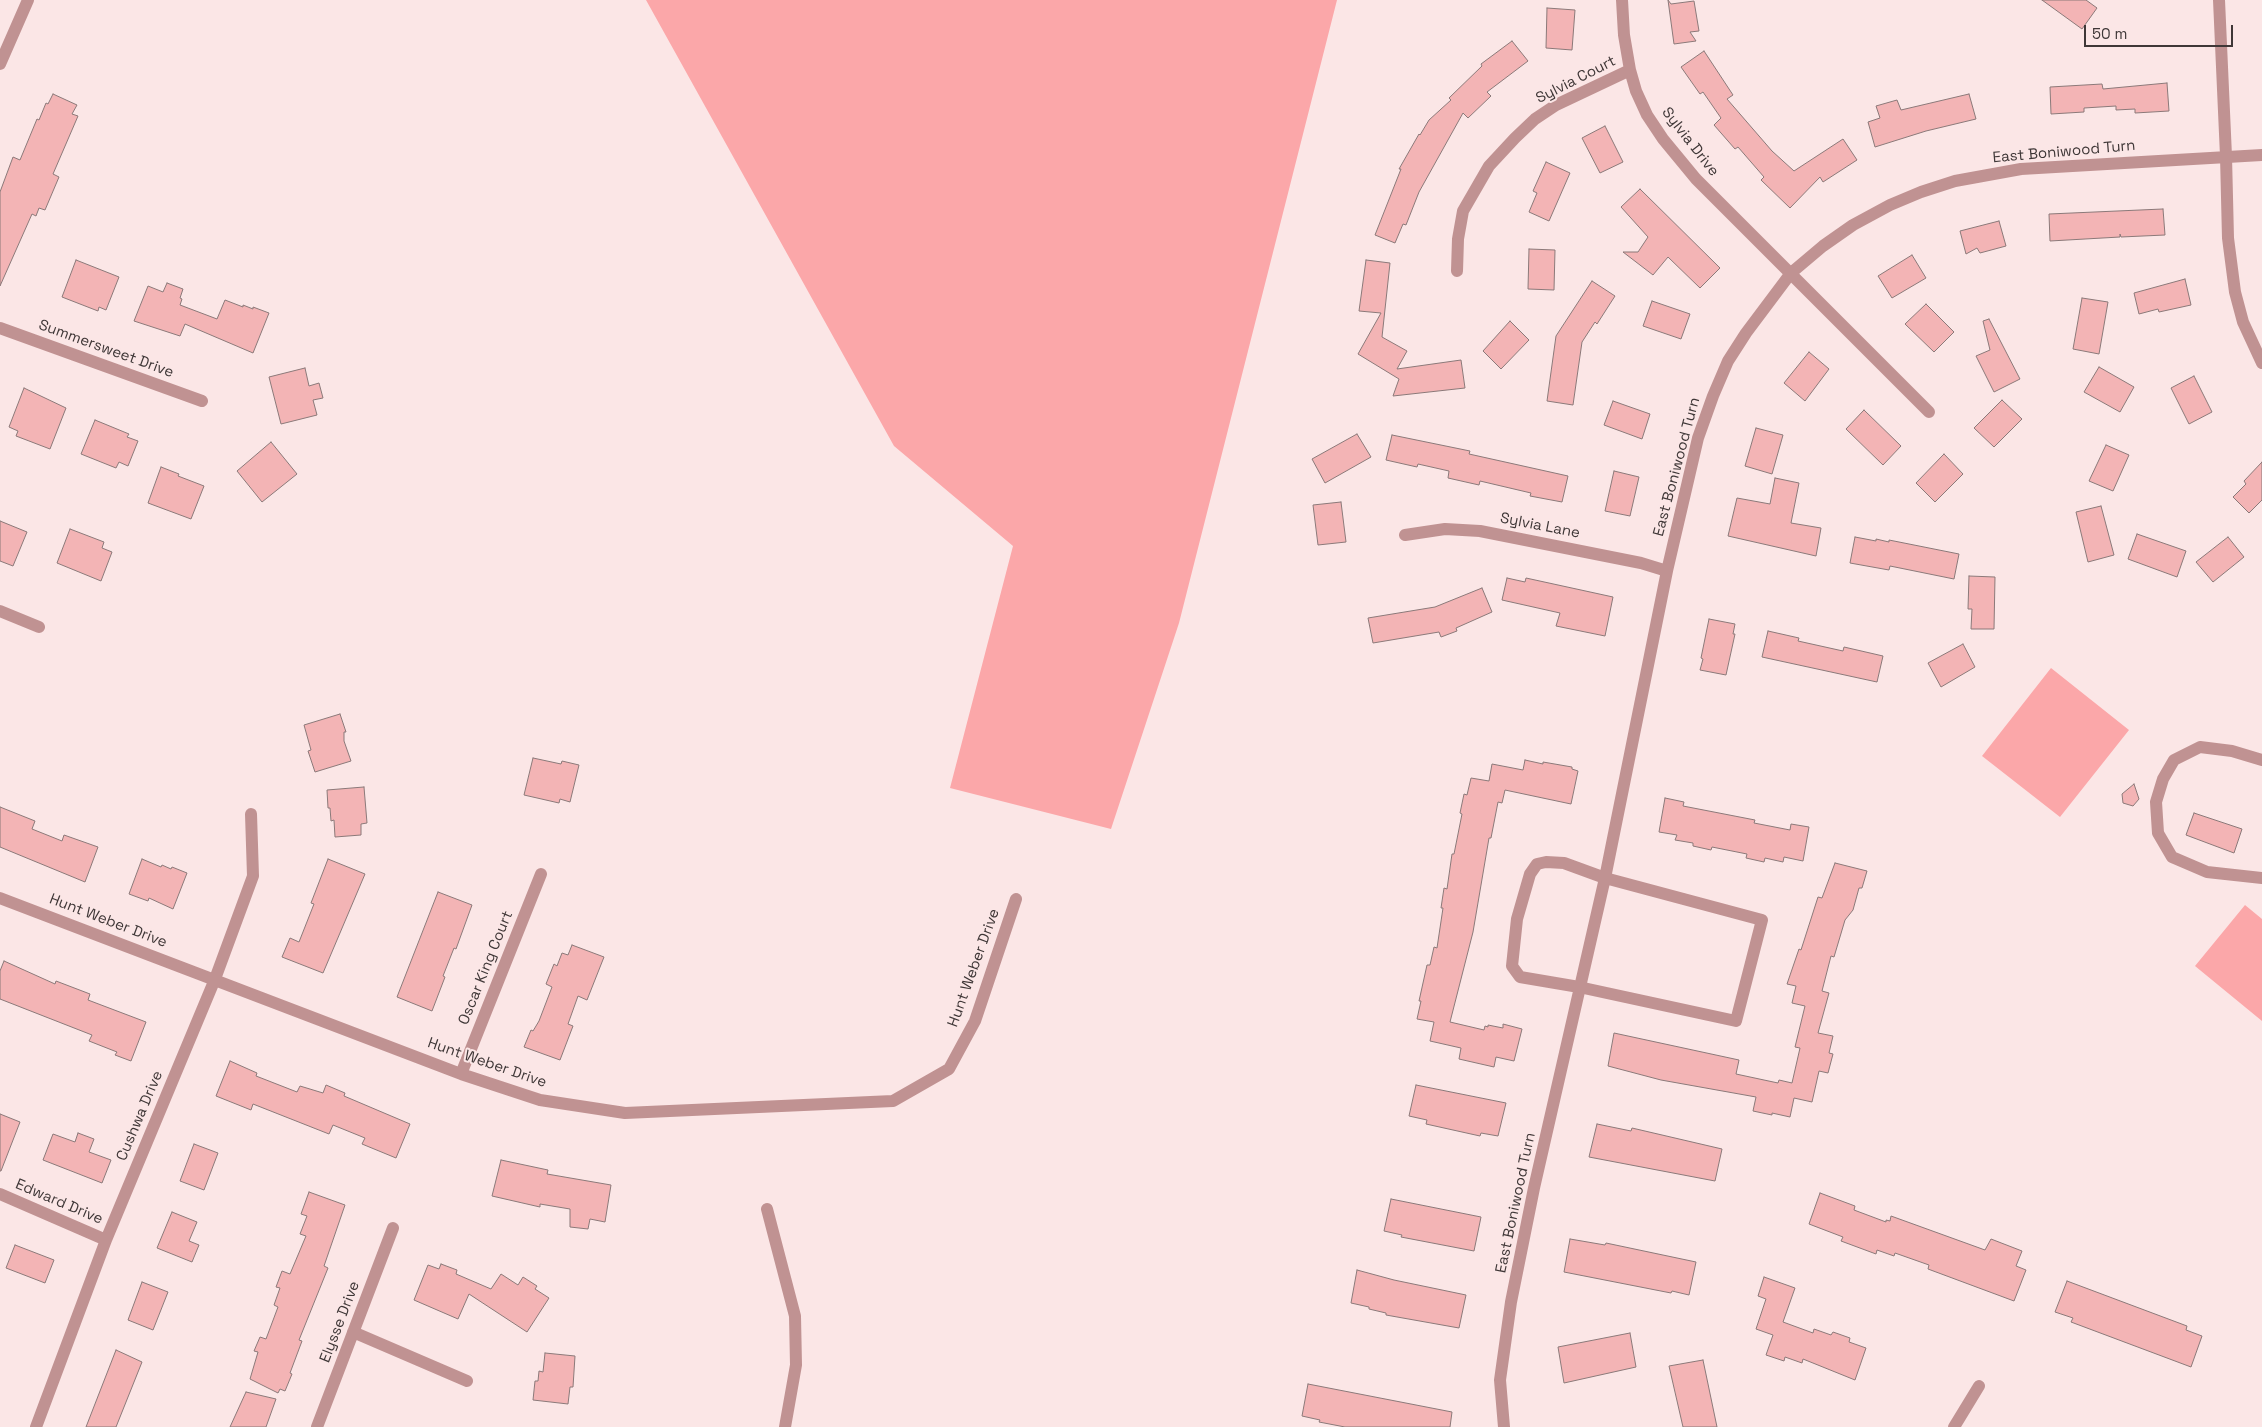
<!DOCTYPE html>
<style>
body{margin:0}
#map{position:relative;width:2262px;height:1427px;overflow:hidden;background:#fbe6e6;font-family:"Space Grotesk",sans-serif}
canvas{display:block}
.scale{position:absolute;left:2084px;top:25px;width:149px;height:22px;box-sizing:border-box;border:2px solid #3f3737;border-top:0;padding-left:6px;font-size:15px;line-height:18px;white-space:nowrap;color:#3f3737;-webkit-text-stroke:4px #fbe6e6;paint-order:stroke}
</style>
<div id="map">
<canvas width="2262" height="1427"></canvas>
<div class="scale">50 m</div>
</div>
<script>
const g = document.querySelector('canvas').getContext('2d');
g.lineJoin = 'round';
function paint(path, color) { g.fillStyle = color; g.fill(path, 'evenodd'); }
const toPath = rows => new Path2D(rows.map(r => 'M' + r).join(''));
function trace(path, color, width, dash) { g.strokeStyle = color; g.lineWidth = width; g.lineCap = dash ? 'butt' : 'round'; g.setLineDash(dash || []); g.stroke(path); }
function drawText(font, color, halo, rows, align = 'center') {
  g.font = font + ' "Space Grotesk",sans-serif'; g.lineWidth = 4; g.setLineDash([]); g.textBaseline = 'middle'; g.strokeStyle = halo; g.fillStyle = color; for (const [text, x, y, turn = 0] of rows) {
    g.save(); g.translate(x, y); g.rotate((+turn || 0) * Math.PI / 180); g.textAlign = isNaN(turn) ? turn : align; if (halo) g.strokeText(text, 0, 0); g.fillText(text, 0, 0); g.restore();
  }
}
paint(toPath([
 [646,0,1337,0,1179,623,1111,829,950,788,1013,546,894,446],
 [2051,668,2129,730,2060,817,1982,756],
 [2245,905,2262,919,2262,1021,2195,966]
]), '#fba7a9');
const building = toPath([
 [1668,0,1671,4,1694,1,1699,31,1690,32,1696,41,1674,44,1668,0],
 [2042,0,2086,0,2097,8,2082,29,2042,0],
 [1547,8,1575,10,1572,50,1546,48,1547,8],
 [1512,41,1528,61,1487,92,1491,96,1468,118,1463,113,1419,192,1406,225,1403,224,1395,243,1375,235,1401,169,1399,169,1419,134,1420,135,1429,120,1451,100,1449,98,1482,66,1481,64,1512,41],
 [1704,51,1733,95,1727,99,1772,151,1794,171,1843,139,1857,160,1823,182,1820,177,1790,208,1761,180,1764,177,1738,147,1735,149,1714,125,1721,118,1703,92,1700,94,1681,67,1704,51],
 [2167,83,2169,111,2135,113,2135,109,2116,110,2116,106,2084,108,2084,112,2051,114,2050,87,2102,84,2103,89,2167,83],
 [53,94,77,105,72,114,78,116,53,174,59,177,45,210,39,208,36,216,32,214,0,286,0,192,13,157,20,160,37,119,39,120,46,103,48,104,53,94],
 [1969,94,1976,119,1926,131,1875,147,1868,122,1880,118,1876,106,1897,100,1901,110,1969,94],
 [1605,126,1623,162,1600,173,1582,138,1605,126],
 [1546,162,1570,173,1549,221,1529,212,1537,193,1533,191,1546,162],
 [1640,189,1720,268,1700,288,1668,257,1653,275,1623,252,1638,252,1648,237,1621,207,1640,189],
 [2163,209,2165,235,2121,237,2120,234,2120,237,2050,241,2049,214,2163,209],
 [1999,221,2006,246,1980,253,1977,248,1966,254,1960,231,1999,221],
 [1529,249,1555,250,1554,290,1528,289,1529,249],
 [1912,255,1926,278,1892,298,1878,276,1912,255],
 [76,260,119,277,106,310,99,307,98,311,62,297,76,260],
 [1366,260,1390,263,1382,337,1407,351,1397,369,1461,360,1465,388,1393,396,1399,379,1358,354,1381,313,1359,311,1366,260],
 [2185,279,2191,305,2159,312,2158,309,2139,314,2134,293,2185,279],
 [1592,281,1615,296,1597,324,1595,322,1582,342,1573,405,1547,401,1556,336,1592,281],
 [167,283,183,289,180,298,182,299,180,305,217,319,225,300,243,307,243,305,253,309,253,307,269,313,253,353,185,324,180,336,134,321,148,286,163,292,167,283],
 [2082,298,2108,302,2099,354,2073,349,2082,298],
 [1652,301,1690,314,1681,339,1643,326,1652,301],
 [1926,304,1954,332,1934,352,1905,324,1926,304],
 [1989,319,2020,379,1994,392,1976,356,1990,350,1983,321,1989,319],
 [1510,321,1529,340,1501,369,1483,351,1510,321],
 [1809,352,1829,369,1805,401,1784,383,1809,352],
 [2099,367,2134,387,2120,412,2084,392,2099,367],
 [305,368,309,386,319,383,323,398,313,400,317,415,281,424,269,377,305,368],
 [2194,376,2212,412,2189,424,2171,388,2194,376],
 [24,388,66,408,50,449,16,436,18,431,9,427,24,388],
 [2002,400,2022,419,1994,447,1974,428,2002,400],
 [1613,401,1650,414,1642,439,1604,425,1613,401],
 [1864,410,1901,446,1883,465,1846,429,1864,410],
 [95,420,129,434,127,437,138,441,128,466,119,462,116,468,81,454,95,420],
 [1756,428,1783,435,1772,474,1745,466,1756,428],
 [1357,434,1371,457,1325,483,1312,459,1357,434],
 [1392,435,1470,451,1469,454,1568,476,1562,502,1530,496,1531,493,1480,481,1479,485,1448,478,1449,471,1418,464,1417,467,1386,460,1392,435],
 [271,442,297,474,262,502,237,471,271,442],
 [2106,445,2129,455,2113,491,2089,481,2106,445],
 [1944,454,1963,474,1935,502,1916,483,1944,454],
 [2262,462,2262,500,2249,513,2233,497,2246,484,2244,481,2262,462],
 [161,467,179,474,178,476,204,486,191,519,148,503,161,467],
 [1614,471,1639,477,1630,516,1605,511,1614,471],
 [1775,478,1799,483,1791,523,1821,528,1816,556,1728,536,1737,498,1770,504,1775,478],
 [1341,502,1346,542,1318,545,1313,505,1341,502],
 [2101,506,2114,555,2088,562,2076,512,2101,506],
 [0,521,27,532,13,566,0,561,0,521],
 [70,529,104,542,102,548,112,552,101,581,57,563,70,529],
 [2137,534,2186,551,2177,577,2128,559,2137,534],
 [1855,537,1876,541,1876,539,1889,542,1889,540,1959,554,1954,579,1890,566,1889,570,1850,563,1855,537],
 [2228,537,2244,557,2213,582,2196,562,2228,537],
 [1969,576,1995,577,1994,629,1971,629,1972,609,1968,609,1969,576],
 [1507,578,1525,582,1526,578,1613,597,1605,636,1556,626,1560,613,1502,600,1507,578],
 [1482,588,1492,612,1456,628,1457,631,1441,637,1439,632,1373,643,1368,618,1435,607,1482,588],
 [1709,619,1735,624,1733,634,1735,634,1726,675,1700,670,1703,659,1701,658,1709,619],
 [1768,631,1799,638,1798,641,1843,651,1844,647,1883,656,1877,682,1762,657,1768,631],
 [1963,644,1975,667,1941,687,1928,663,1963,644],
 [340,714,346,732,344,732,344,741,351,761,315,772,308,751,311,750,304,725,340,714],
 [533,758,561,764,562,761,579,765,570,802,560,799,559,803,524,795,533,758],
 [1525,760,1543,764,1543,762,1572,767,1572,769,1578,771,1571,804,1505,790,1502,803,1498,802,1491,838,1489,838,1473,932,1450,1022,1484,1030,1485,1026,1488,1027,1488,1025,1503,1028,1503,1024,1522,1029,1514,1061,1496,1057,1494,1067,1459,1059,1461,1048,1430,1041,1434,1022,1417,1019,1421,1001,1419,1001,1427,965,1430,965,1434,947,1437,948,1443,908,1441,908,1444,888,1447,889,1452,854,1454,854,1462,814,1460,813,1464,794,1467,795,1471,778,1489,781,1492,764,1523,770,1525,760],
 [2134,784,2139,799,2133,806,2123,803,2122,794,2134,784],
 [364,787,367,823,361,824,361,835,335,837,334,820,331,821,330,808,328,808,327,790,364,787],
 [1665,798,1684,802,1683,806,1755,820,1754,823,1790,830,1791,824,1809,827,1803,861,1784,857,1783,862,1765,858,1764,862,1746,858,1747,854,1712,847,1711,850,1693,846,1693,843,1675,840,1677,835,1659,832,1665,798],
 [0,807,35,821,32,829,62,841,64,835,98,847,85,882,0,847,0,807],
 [2194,813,2242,829,2234,853,2186,835,2194,813],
 [142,859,161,867,162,865,171,869,172,867,187,873,173,909,149,898,148,901,129,894,142,859],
 [328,859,365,874,323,973,282,957,290,938,299,942,314,904,311,903,328,859],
 [1835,863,1867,871,1862,888,1859,888,1853,910,1845,920,1834,957,1831,956,1822,991,1829,993,1818,1033,1833,1036,1829,1053,1833,1054,1828,1073,1819,1071,1812,1102,1794,1098,1790,1117,1772,1113,1772,1115,1753,1111,1756,1097,1661,1080,1608,1066,1614,1033,1739,1060,1736,1074,1778,1083,1779,1080,1792,1083,1800,1048,1795,1047,1805,1006,1792,1003,1796,986,1787,984,1799,949,1801,950,1818,897,1822,898,1835,863],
 [438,892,472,905,456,949,454,948,443,976,445,977,432,1011,397,997,438,892],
 [572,945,604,957,587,1000,578,996,568,1024,573,1026,560,1060,524,1047,531,1030,533,1031,539,1021,552,987,546,984,554,964,557,966,562,953,568,955,572,945],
 [4,961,55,984,56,981,90,994,88,1000,146,1022,131,1061,115,1055,117,1052,89,1041,92,1035,0,999,0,971,4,961],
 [230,1061,257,1073,256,1076,297,1092,300,1086,323,1093,326,1085,345,1093,344,1096,410,1124,396,1158,362,1144,365,1138,333,1125,329,1134,253,1104,251,1110,216,1096,230,1061],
 [1416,1085,1506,1103,1498,1136,1481,1133,1480,1136,1426,1124,1427,1120,1409,1116,1416,1085],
 [0,1114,20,1122,1,1171,0,1171,0,1114],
 [1597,1124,1631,1131,1632,1128,1722,1149,1715,1181,1589,1157,1597,1124],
 [78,1133,94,1139,89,1152,111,1160,102,1183,43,1160,53,1134,75,1142,78,1133],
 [194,1144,218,1153,204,1190,180,1181,194,1144],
 [501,1160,548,1170,547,1174,611,1185,605,1222,590,1219,588,1229,570,1227,570,1209,540,1204,540,1207,492,1196,501,1160],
 [309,1192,345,1205,324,1266,328,1268,299,1340,302,1341,290,1373,292,1374,285,1391,280,1389,278,1393,250,1379,258,1352,254,1351,260,1337,266,1339,278,1307,274,1305,280,1288,276,1287,282,1271,290,1274,306,1236,300,1234,307,1216,301,1214,309,1192],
 [1820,1193,1855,1206,1854,1210,1886,1222,1886,1220,1890,1221,1891,1216,1985,1250,1991,1239,2022,1251,2016,1266,2026,1270,2014,1301,1928,1269,1929,1265,1895,1253,1894,1256,1877,1250,1876,1254,1841,1241,1843,1237,1809,1224,1820,1193],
 [1391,1199,1481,1217,1474,1251,1401,1237,1402,1235,1384,1231,1391,1199],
 [172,1212,197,1222,189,1241,199,1245,192,1262,157,1248,172,1212],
 [1570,1239,1605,1245,1606,1243,1696,1262,1689,1295,1672,1291,1671,1293,1564,1272,1570,1239],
 [15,1245,54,1260,45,1283,6,1268,15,1245],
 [441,1264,457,1270,456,1274,491,1289,501,1274,518,1285,523,1277,537,1286,535,1289,549,1298,527,1332,469,1294,458,1319,414,1300,428,1265,439,1269,441,1264],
 [1357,1270,1394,1280,1466,1295,1459,1328,1386,1315,1386,1313,1369,1309,1369,1307,1351,1303,1357,1270],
 [1764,1277,1795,1288,1783,1322,1813,1333,1814,1329,1831,1335,1833,1332,1850,1338,1849,1342,1866,1348,1855,1380,1803,1359,1802,1363,1785,1357,1784,1361,1766,1355,1773,1335,1756,1329,1766,1299,1758,1296,1764,1277],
 [2067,1281,2187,1326,2186,1330,2202,1336,2191,1367,2071,1322,2073,1318,2055,1312,2067,1281],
 [142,1282,168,1292,153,1330,128,1320,142,1282],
 [1630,1333,1636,1367,1564,1383,1558,1347,1630,1333],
 [116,1350,142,1362,116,1427,86,1427,116,1350],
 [545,1353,575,1356,573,1387,570,1387,568,1404,533,1400,535,1381,538,1381,539,1371,543,1372,545,1353],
 [1703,1360,1717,1427,1683,1427,1669,1366,1703,1360],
 [1308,1384,1452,1412,1450,1427,1345,1427,1319,1422,1320,1420,1302,1416,1308,1384],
 [246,1392,276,1399,266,1427,230,1427,246,1392]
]);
paint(building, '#f3b4b5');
trace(building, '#8b7979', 1);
trace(toPath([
 [1622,0,1624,35,1630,70,1636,91,1647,115,1663,139,1696,179,1929,412],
 [2219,0,2226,156,2228,238,2235,292,2243,322,2262,363],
 [0,64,28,0],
 [1457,271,1458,239,1463,211,1489,166,1515,138,1535,119,1556,105,1630,70],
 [0,328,202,401],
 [1405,535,1445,529,1480,531,1641,563,1667,571],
 [0,611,39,627],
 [2262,760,2232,751,2200,747,2174,760,2163,779,2156,802,2158,833,2172,857,2207,872,2262,878],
 [1546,862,1564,863,1605,878,1762,920,1736,1021,1579,987,1520,977,1512,966,1517,919,1530,874,1537,864,1546,862],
 [0,898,461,1074,540,1100,625,1113,893,1101,949,1069,975,1021,1016,899],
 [461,1074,541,874],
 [0,1194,106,1240],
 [767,1209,795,1316,796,1365,785,1427],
 [353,1332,467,1381],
 [36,1427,106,1240,215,979,253,876,251,814],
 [317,1427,393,1228],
 [1504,1427,1500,1380,1511,1302,1534,1188,1605,878,1667,571,1698,438,1713,396,1728,361,1746,333,1791,273,1823,246,1853,225,1890,205,1921,192,1955,181,2021,169,2262,155],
 [1954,1427,1979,1386]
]), '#c09292', 12);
drawText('15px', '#3f3737', '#fbe6e6', [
 ["Sylvia Court",1576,80,-27],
 ["Sylvia Drive",1690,142,52],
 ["East Boniwood Turn",2064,152,-5],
 ["Summersweet Drive",106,349,20],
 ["East Boniwood Turn",1677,467,-75],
 ["Sylvia Lane",1540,526,11],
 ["Hunt Weber Drive",108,921,21],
 ["Oscar King Court",486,968,-68],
 ["Hunt Weber Drive",974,968,-70],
 ["Hunt Weber Drive",487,1063,19],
 ["Cushwa Drive",140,1116,-67],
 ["Edward Drive",59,1202,23],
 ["East Boniwood Turn",1516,1203,-78],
 ["Elysse Drive",340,1322,-69]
]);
</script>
